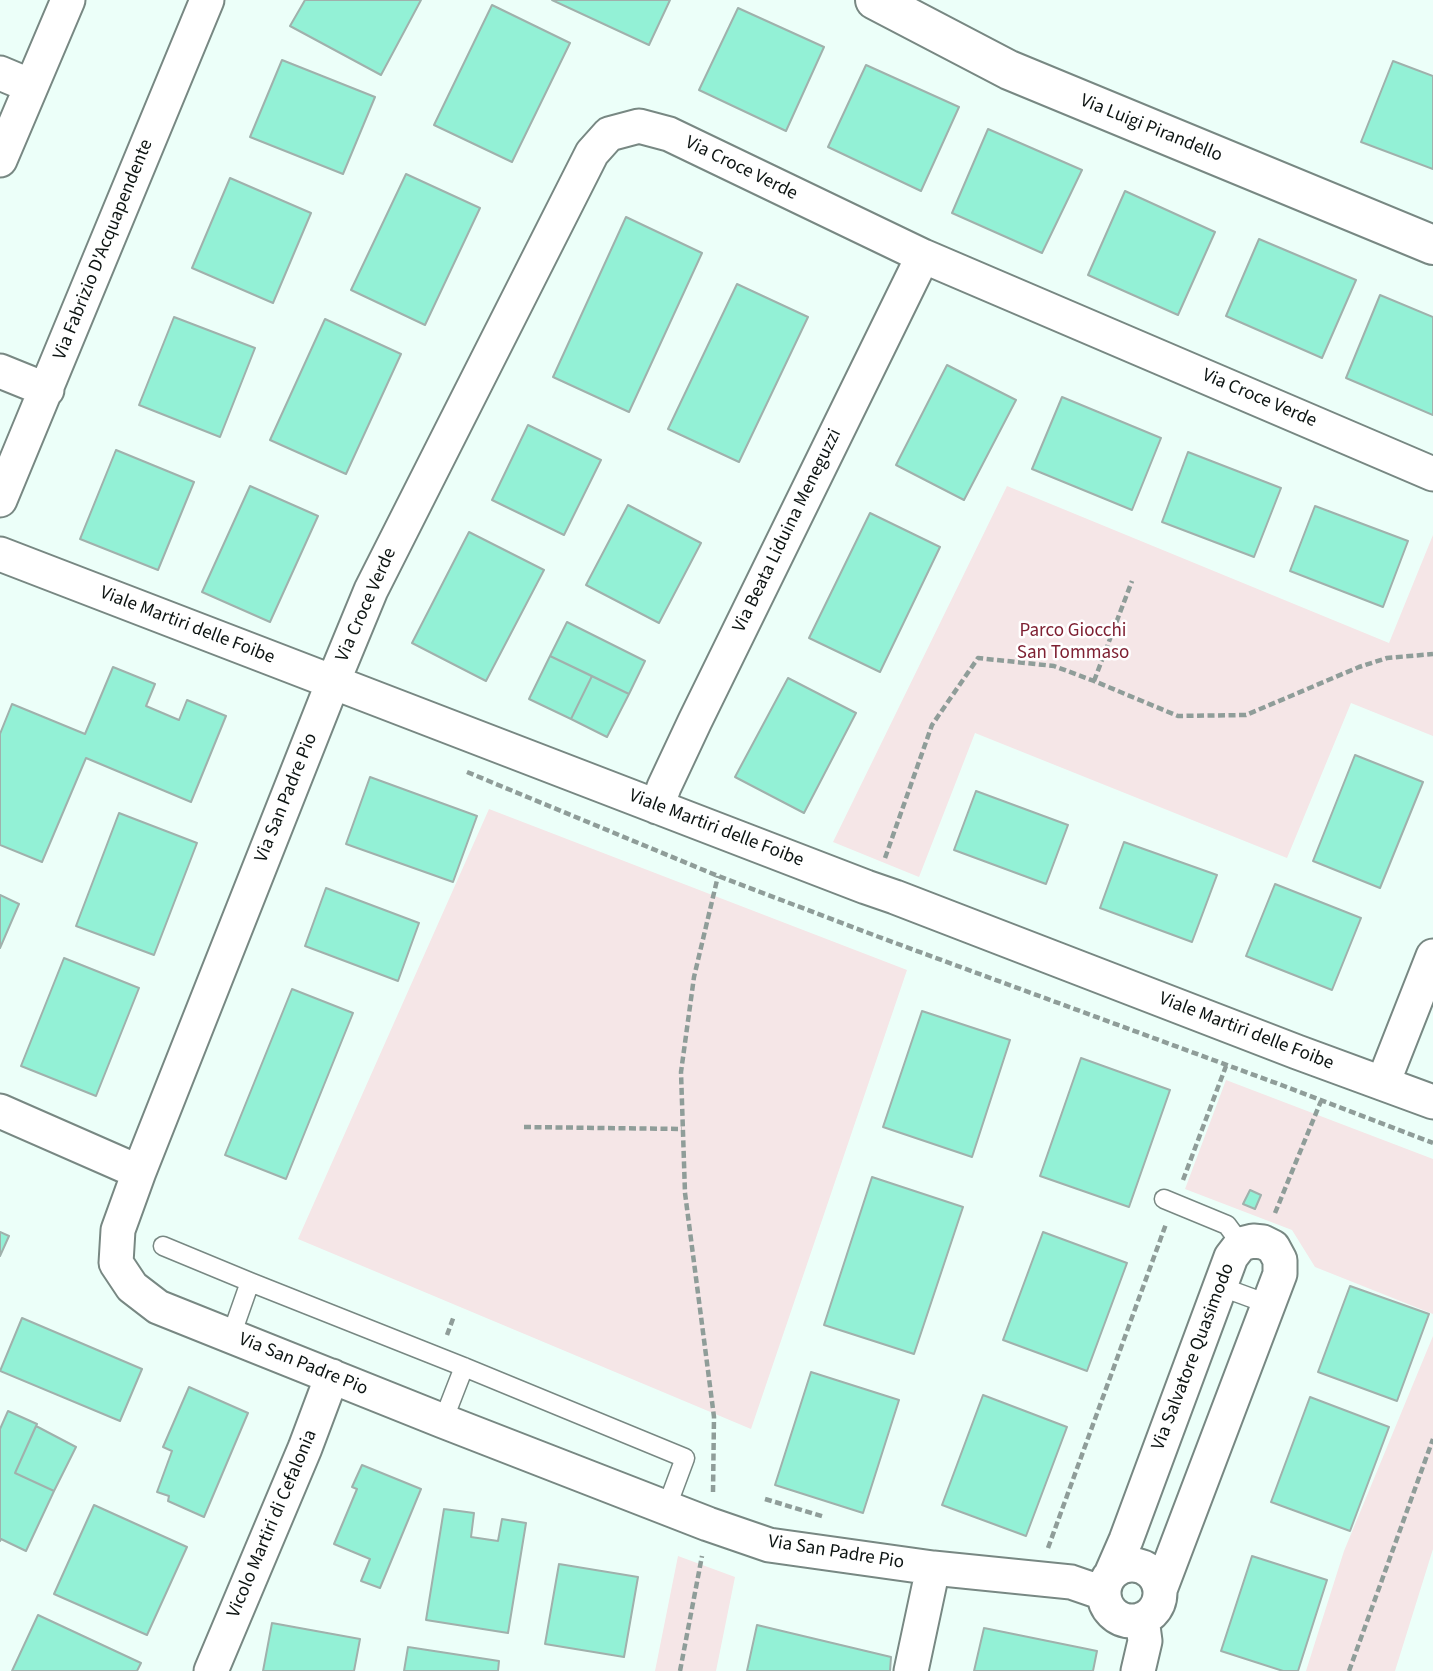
<!DOCTYPE html>
<style>
body{margin:0}
canvas{display:block;background:#ecfff9}
</style>
<canvas width="1433" height="1671"></canvas>
<script>
const g = document.querySelector('canvas').getContext('2d');
g.lineJoin = 'round';
function paint(path, color) { g.fillStyle = color; g.fill(path, 'evenodd'); }
const toPath = rows => new Path2D(rows.map(r => 'M' + r).join(''));
function trace(path, color, width, dash) { g.strokeStyle = color; g.lineWidth = width; g.lineCap = dash ? 'butt' : 'round'; g.setLineDash(dash || []); g.stroke(path); }
function drawText(font, color, halo, rows, align = 'center') {
  g.font = font + ' "Source Sans 3",sans-serif'; g.lineWidth = 5; g.setLineDash([]); g.textBaseline = 'middle'; g.strokeStyle = halo; g.fillStyle = color; for (const [text, x, y, turn = 0] of rows) {
    g.save(); g.translate(x, y); g.rotate((+turn || 0) * Math.PI / 180); g.textAlign = isNaN(turn) ? turn : align; if (halo) g.strokeText(text, 0, 0); g.fillText(text, 0, 0); g.restore();
  }
}
paint(toPath([
 [1007,486,1389,643,1433,535,1433,736,1351,703,1287,858,975,733,919,877,833,842],
 [489,809,907,970,751,1429,298,1239],
 [1226,1080,1433,1159,1433,1314,1315,1267,1292,1230,1185,1189],
 [1433,1336,1433,1549,1395,1671,1306,1671,1344,1551],
 [678,1556,735,1577,716,1671,655,1671]
]), '#f5e6e7');
const building = toPath([
 [305,0,421,0,381,75,290,26,305,0],
 [552,0,670,0,649,45,552,0],
 [492,5,570,43,512,162,434,125,492,5],
 [738,8,824,47,786,131,699,90,738,8],
 [282,60,375,97,343,174,250,137,282,60],
 [1393,61,1433,76,1433,169,1361,142,1393,61],
 [866,65,959,107,921,191,828,147,866,65],
 [988,129,1082,170,1042,253,952,213,988,129],
 [406,174,480,208,425,325,351,290,406,174],
 [230,178,311,213,273,303,192,268,230,178],
 [1125,191,1215,232,1178,315,1088,275,1125,191],
 [626,217,702,253,629,412,553,377,626,217],
 [1259,239,1356,280,1322,358,1226,316,1259,239],
 [737,284,808,317,739,462,668,429,737,284],
 [1380,295,1433,317,1433,415,1346,378,1380,295],
 [174,317,255,348,220,437,139,405,174,317],
 [325,319,401,354,346,474,270,440,325,319],
 [947,365,1016,400,964,500,896,465,947,365],
 [1062,397,1161,438,1132,510,1032,469,1062,397],
 [528,425,601,460,564,535,492,500,528,425],
 [116,450,194,482,158,570,80,539,116,450],
 [1188,452,1281,488,1254,557,1162,522,1188,452],
 [250,486,318,516,270,622,202,592,250,486],
 [628,505,701,543,659,623,586,585,628,505],
 [1315,506,1408,541,1383,607,1290,571,1315,506],
 [870,513,940,547,880,672,809,638,870,513],
 [469,532,544,570,486,681,412,643,469,532],
 [567,622,645,661,629,694,550,656,567,622],
 [550,656,592,676,571,719,529,699,550,656],
 [113,667,155,684,146,706,179,720,187,700,226,716,191,802,86,758,42,862,0,845,0,734,12,704,85,734,113,667],
 [592,676,629,694,607,737,571,719,592,676],
 [788,678,856,713,804,813,735,777,788,678],
 [1355,755,1423,782,1380,888,1313,861,1355,755],
 [370,777,477,816,453,882,346,844,370,777],
 [976,791,1068,825,1046,884,954,850,976,791],
 [119,813,197,843,154,955,76,926,119,813],
 [1124,842,1217,875,1192,942,1100,908,1124,842],
 [1275,884,1361,918,1332,990,1246,956,1275,884],
 [326,888,419,923,398,981,305,946,326,888],
 [0,895,19,904,0,948,0,895],
 [64,958,139,988,96,1096,21,1066,64,958],
 [292,989,353,1013,286,1179,225,1155,292,989],
 [922,1011,1010,1040,972,1157,883,1127,922,1011],
 [1081,1058,1170,1090,1129,1207,1040,1176,1081,1058],
 [872,1177,963,1207,914,1354,824,1325,872,1177],
 [1250,1190,1261,1195,1255,1209,1243,1204,1250,1190],
 [0,1232,9,1236,0,1256,0,1232],
 [1043,1232,1127,1263,1087,1371,1003,1340,1043,1232],
 [1350,1286,1429,1314,1397,1401,1318,1372,1350,1286],
 [22,1318,142,1369,120,1421,0,1371,22,1318],
 [811,1372,899,1400,863,1513,775,1485,811,1372],
 [189,1387,248,1413,204,1517,168,1501,169,1496,157,1492,172,1451,163,1447,189,1387],
 [983,1395,1067,1427,1026,1536,942,1505,983,1395],
 [1310,1397,1389,1427,1350,1531,1271,1502,1310,1397],
 [8,1411,37,1424,15,1473,54,1491,26,1551,1,1539,0,1541,0,1429,8,1411],
 [36,1426,76,1447,54,1491,15,1473,36,1426],
 [362,1465,421,1489,380,1588,361,1581,370,1559,334,1544,357,1489,352,1487,362,1465],
 [94,1505,187,1547,147,1635,54,1594,94,1505],
 [444,1509,474,1513,471,1537,498,1541,502,1519,526,1523,508,1633,426,1620,444,1509],
 [1252,1556,1327,1580,1298,1671,1283,1671,1221,1651,1252,1556],
 [559,1564,638,1577,624,1657,545,1644,559,1564],
 [38,1615,141,1663,137,1671,12,1671,38,1615],
 [272,1623,360,1639,354,1671,263,1671,272,1623],
 [757,1625,891,1657,890,1671,747,1671,757,1625],
 [984,1628,1097,1651,1093,1671,974,1671,984,1628],
 [408,1647,499,1661,498,1671,404,1671,408,1647]
]);
paint(building, '#93f1d6');
trace(building, '#a0b1ac', 2);
const service = toPath([
 [1164,1199,1227,1225,1241,1244],
 [163,1246,250,1282,464,1367,685,1458,666,1509],
 [1219,1286,1268,1304],
 [231,1336,250,1282],
 [443,1421,464,1367]
]);
const minor = toPath([
 [0,73,31,86],
 [0,160,68,0],
 [0,371,47,390],
 [0,500,207,0],
 [0,554,866,887,895,897,1297,1052,1433,1102],
 [657,807,664,787,695,721,923,256],
 [1383,1083,1433,956],
 [0,1111,139,1172],
 '1104 1593a28 28 0 1 1 56 0a28 28 0 1 1-56 0Z',
 [1112,1572,1126,1540,1231,1257,1241,1244,1253,1241,1263,1242,1273,1247,1280,1260,1280,1274,1160,1590],
 [1103,1593,1071,1582,933,1568,769,1545,708,1524,443,1421,158,1307,132,1287,116,1263,118,1230,139,1172,333,682,371,590,592,153,609,134,639,126,669,134,923,256,1433,474],
 [211,1671,305,1448,332,1376],
 [911,1671,933,1568],
 [1138,1671,1145,1641,1142,1619]
]);
const tertiary = toPath([
 [875,0,1009,70,1433,245]
]);
trace(service, '#788883', 21);
trace(minor, '#788883', 37);
trace(tertiary, '#788883', 42);
trace(toPath([
 [1094,681,1132,581],
 [467,772,718,876,879,937,1284,1086,1433,1143],
 [885,858,932,725,978,658,1054,666,1094,681,1178,716,1246,715,1359,667,1387,658,1433,654],
 [524,1127,682,1129],
 [1183,1180,1226,1066],
 [1275,1213,1321,1101],
 [447,1335,454,1316],
 [713,1492,714,1417,685,1193,681,1072,694,977,718,876],
 [765,1499,825,1517],
 [1048,1548,1166,1224],
 [680,1671,702,1556],
 [1349,1671,1433,1439]
]), '#8f9d99', 4.5, [7, 3.5]);
trace(service, '#fff', 18);
trace(minor, '#fff', 33);
trace(tertiary, '#fff', 38);
drawText('19px', '#0d1412', '#fff', [
 ["Via Luigi Pirandello",1151,129,22],
 ["Via Croce Verde",741,169,26],
 ["Via Fabrizio D'Acquapendente",104,250,-68],
 ["Via Croce Verde",1259,399,23],
 ["Via Beata Liduina Meneguzzi",788,531,-64],
 ["Via Croce Verde",367,605,-66],
 ["Viale Martiri delle Foibe",187,626,21],
 ["Via San Padre Pio",287,798,-68],
 ["Viale Martiri delle Foibe",716,829,21],
 ["Viale Martiri delle Foibe",1246,1032,21],
 ["Via Salvatore Quasimodo",1194,1357,-69],
 ["Via San Padre Pio",303,1365,22],
 ["Vicolo Martiri di Cefalonia",273,1524,-67],
 ["Via San Padre Pio",836,1553,9]
]);
drawText('19px', '#7e2032', '#fff', [
 ["Parco Giocchi",1073,632],
 ["San Tommaso",1073,654]
]);
</script>
